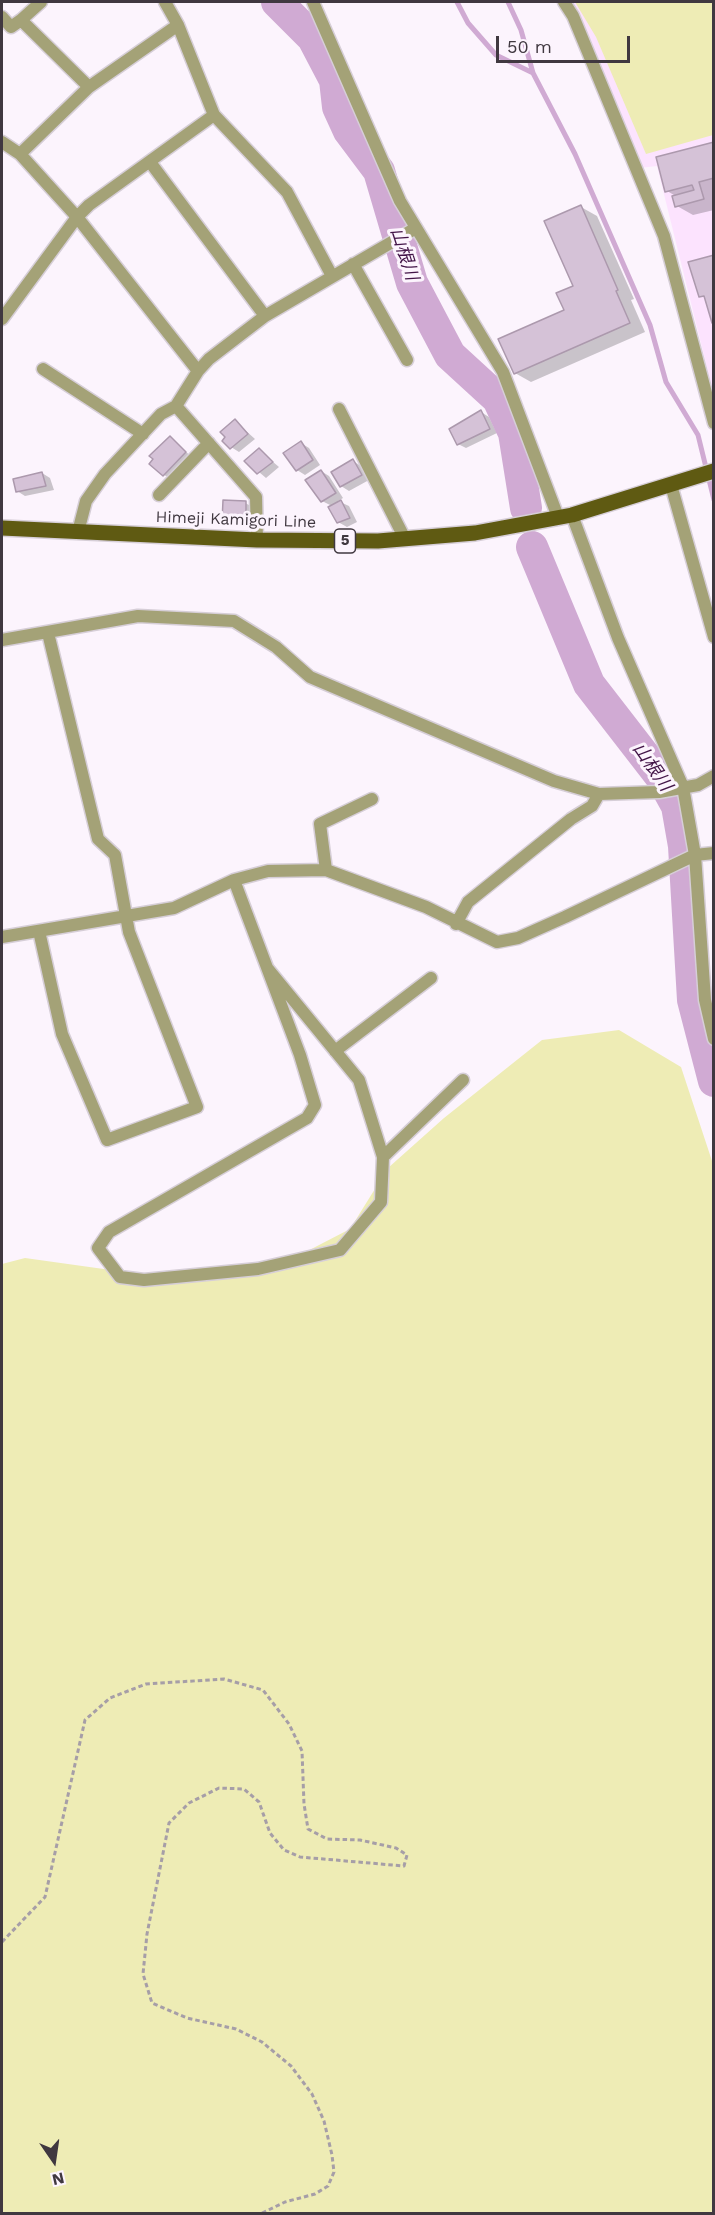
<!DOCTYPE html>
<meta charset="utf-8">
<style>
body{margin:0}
#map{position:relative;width:715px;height:2215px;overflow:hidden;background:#fcf4fd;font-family:"Work Sans",sans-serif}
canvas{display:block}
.frame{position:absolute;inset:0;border:3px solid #403840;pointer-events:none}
.north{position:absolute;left:24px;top:2131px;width:60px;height:60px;-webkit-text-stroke:4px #fcf4fd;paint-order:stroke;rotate:167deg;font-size:16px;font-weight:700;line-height:24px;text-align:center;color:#403840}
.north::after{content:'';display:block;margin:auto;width:21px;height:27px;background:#403840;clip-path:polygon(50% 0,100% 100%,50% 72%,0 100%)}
.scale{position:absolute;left:496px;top:36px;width:134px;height:27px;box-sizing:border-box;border:3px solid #403840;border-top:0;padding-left:8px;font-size:18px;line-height:21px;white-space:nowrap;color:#403840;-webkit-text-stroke:4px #fcf4fd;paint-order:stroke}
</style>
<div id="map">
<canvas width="715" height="2215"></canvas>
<div class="frame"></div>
<div class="north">N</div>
<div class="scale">50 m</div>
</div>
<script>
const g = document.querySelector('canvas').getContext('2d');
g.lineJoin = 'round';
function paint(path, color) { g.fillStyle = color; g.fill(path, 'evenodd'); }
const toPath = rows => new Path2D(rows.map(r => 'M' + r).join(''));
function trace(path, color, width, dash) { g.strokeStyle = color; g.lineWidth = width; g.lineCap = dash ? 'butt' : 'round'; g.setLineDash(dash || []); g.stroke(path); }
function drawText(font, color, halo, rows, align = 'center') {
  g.font = font + ' "Work Sans","Noto Sans JP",sans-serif'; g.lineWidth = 6; g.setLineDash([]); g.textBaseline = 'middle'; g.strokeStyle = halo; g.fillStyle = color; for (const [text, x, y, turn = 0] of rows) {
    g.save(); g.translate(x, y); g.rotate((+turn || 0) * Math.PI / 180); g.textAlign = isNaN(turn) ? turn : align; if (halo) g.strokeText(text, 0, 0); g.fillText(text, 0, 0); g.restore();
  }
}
paint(toPath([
 [568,2,713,2,713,392,657,166,639,168,591,40]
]), '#fce3fe');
paint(toPath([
 [575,2,713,2,713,135,646,154,596,37],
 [619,1030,681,1067,713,1164,713,2213,2,2214,2,1264,25,1258,168,1278,263,1274,350,1229,388,1168,444,1118,542,1040]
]), '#eeecb5');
paint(toPath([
 [714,143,714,210,693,215,677,206,674,195,667,191],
 [581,207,597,216,634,299,631,300,645,332,531,382,515,373,566,311,575,286],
 [481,412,489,417,497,433,466,448,458,444],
 [235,421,255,439,239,452,231,447],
 [170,438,193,458,172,479,164,475],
 [301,443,309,448,320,465,305,475,297,470],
 [259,450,279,467,266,478,246,461],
 [353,461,361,466,369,480,349,491,341,486],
 [321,471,329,476,343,498,338,501,349,506,357,522,347,527,338,522,332,506,322,501],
 [42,473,50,478,54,490,25,496,17,491],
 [245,503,253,507,253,527,231,526,223,521]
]), '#0003');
trace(toPath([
 [457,2,468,23,496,55,533,73],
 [508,2,521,30,533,73,575,154,650,325,666,382,698,435,714,500]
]), '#d0aad3', 5);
trace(toPath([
 [277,2,313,38,335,80,338,107,349,131,379,171,412,283,450,355,498,399,514,433,526,508],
 [532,547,589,684,661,777,677,806,684,846,693,1000,714,1081]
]), '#d0aad3', 32);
const building = toPath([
 [714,142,714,178,699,182,704,199,675,207,672,196,694,190,692,185,665,192,656,157,714,142],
 [581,205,618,290,616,291,630,323,514,374,498,339,564,310,556,293,573,286,544,221,581,205],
 [714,255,714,323,712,323,704,296,699,297,688,262,714,255],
 [481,410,490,429,457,445,449,429,481,410],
 [235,419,248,434,230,449,222,441,225,437,220,432,235,419],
 [170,436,186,452,163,476,149,464,153,459,149,456,170,436],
 [301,441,313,460,296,471,283,453,301,441],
 [259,448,273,462,257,474,244,461,259,448],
 [353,459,362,475,340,487,331,472,353,459],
 [321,470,336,493,321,502,305,480,321,470],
 [42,472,46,486,16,492,13,479,42,472],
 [223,500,246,501,246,523,222,522,223,500],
 [341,500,350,518,337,523,328,507,341,500]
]);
paint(building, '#d5c2d7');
trace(building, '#ac99ad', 1.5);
const street = toPath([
 [41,2,21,20,89,87],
 [165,2,178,25,214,115,287,192,332,276],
 [313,2,400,201,503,372,558,517],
 [564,2,573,16,664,236,714,423],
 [2,17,11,27,21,20],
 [178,25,89,87,20,154,77,217,198,371],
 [2,142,20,154],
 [150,162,265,316],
 [353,264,407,360],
 [2,319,77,217,89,205,214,115],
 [43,369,143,434],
 [176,406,256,497,257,540],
 [339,409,405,539],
 [671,485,714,637],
 [159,495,209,443],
 [572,515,618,638,683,787,695,855,705,1000,714,1039],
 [78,532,86,501,105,474,161,414,176,406,198,371,209,359,265,316,416,228],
 [2,640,138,616,234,621,276,647,310,677,554,781,599,794,659,792,698,785,714,776],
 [326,870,320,824,372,799],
 [234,880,300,1055,315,1105,307,1118,109,1232,98,1248,120,1277,144,1280,258,1269,340,1250,381,1202,383,1157,359,1080,268,969],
 [456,924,468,902,571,819,592,806,599,794],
 [39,931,62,1034,107,1140,197,1107,129,932,115,855,98,839,48,633],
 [2,937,174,908,234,880,268,871,326,870,426,907,497,942,518,938,565,917,695,855,714,853],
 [335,1051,431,978],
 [383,1157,463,1080]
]);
const primary = toPath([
 [2,528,257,540,378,541,475,533,572,515,714,471]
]);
trace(street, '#d6ced7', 15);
trace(primary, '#d6ced7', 18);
trace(toPath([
 [2,1942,45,1897,85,1720,110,1698,146,1684,224,1679,263,1690,289,1724,302,1751,304,1804,308,1829,327,1839,360,1840,396,1848,407,1855,404,1866,300,1857,284,1850,270,1833,259,1802,244,1789,219,1788,189,1803,169,1823,147,1934,143,1974,152,2003,187,2018,236,2029,262,2042,291,2066,312,2094,324,2121,332,2155,334,2172,328,2186,315,2194,285,2202,260,2214]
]), '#a69ea7', 3, [4.5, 3]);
trace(street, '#a4a277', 12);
trace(primary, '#5f5a12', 15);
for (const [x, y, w] of [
 [345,541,21]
]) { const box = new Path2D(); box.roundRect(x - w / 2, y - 12, w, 24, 4.5); g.fillStyle = '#fcf4fd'; g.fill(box); trace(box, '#403840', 1.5); }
drawText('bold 15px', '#403840', null, [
 ["5",345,541]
]);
drawText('16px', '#403840', '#fcf4fd', [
 ["Himeji Kamigori Line",236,520,2]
]);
drawText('italic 18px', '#421447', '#fcf4fd', [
 ["山根川",404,254,72],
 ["山根川",652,767,55]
]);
</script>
